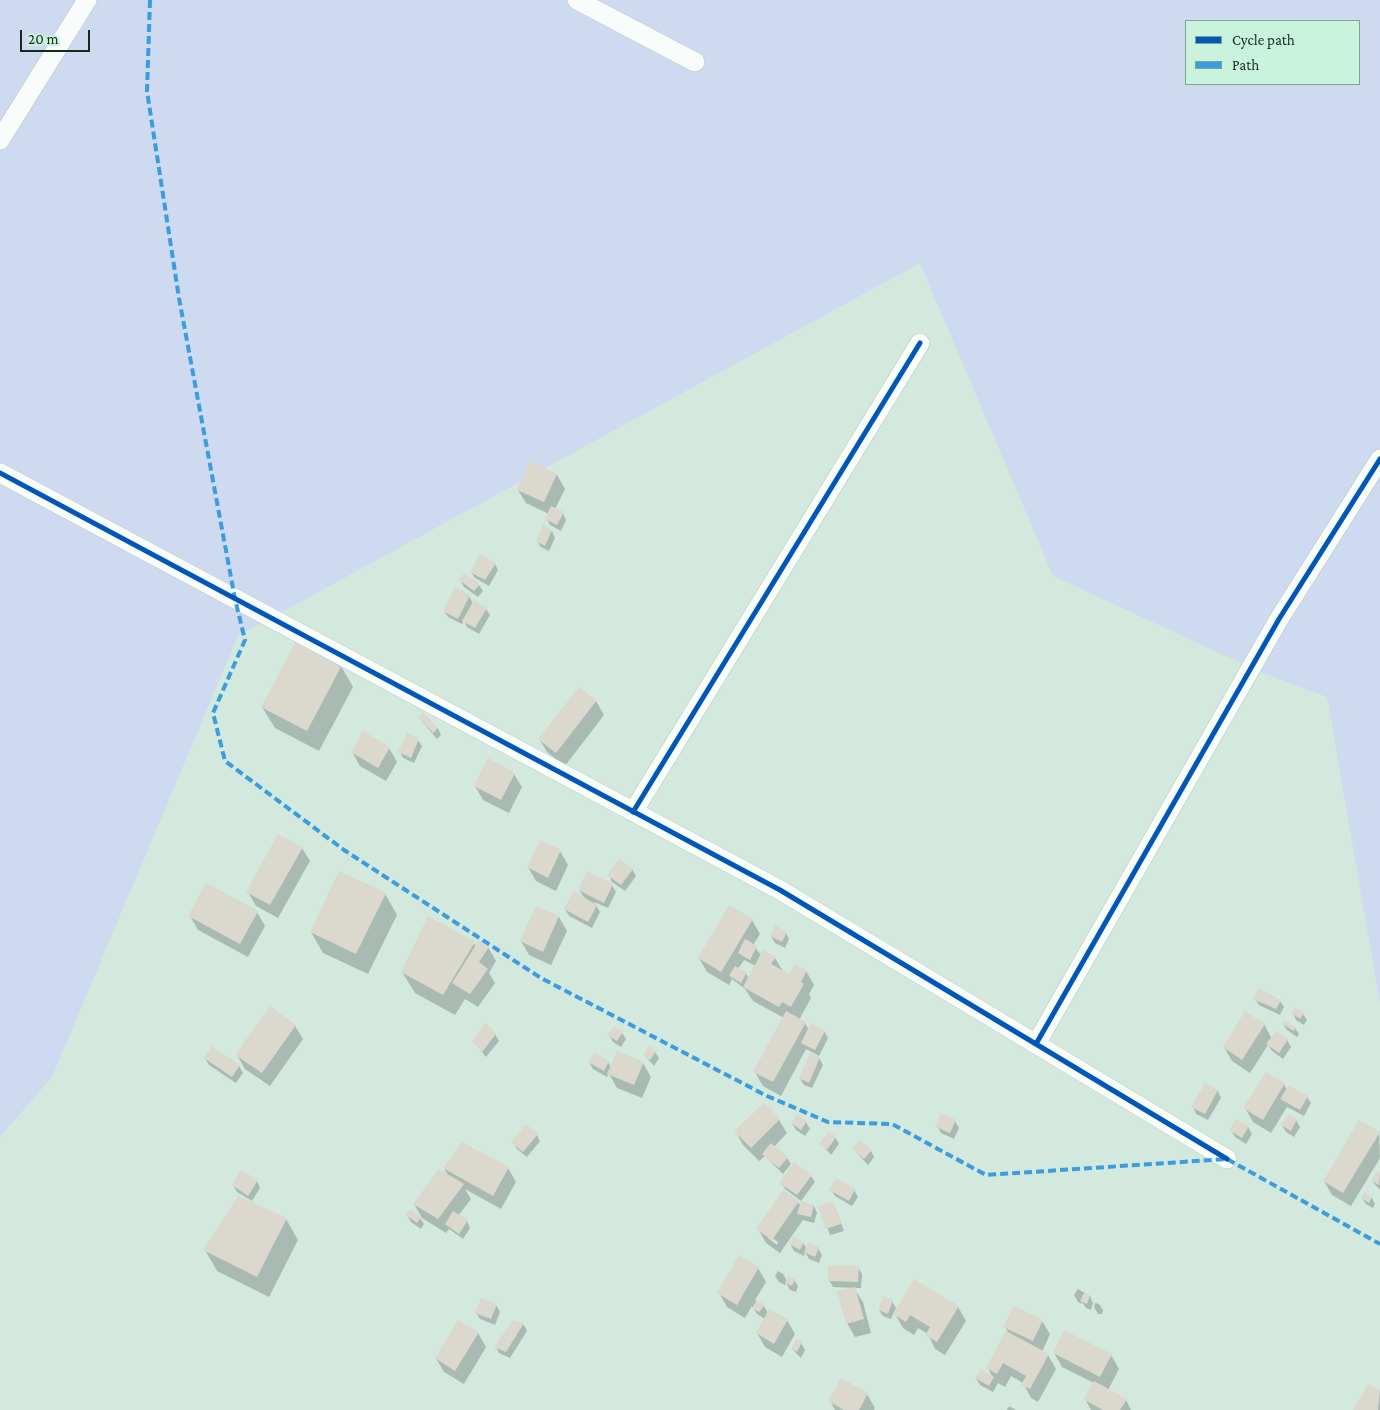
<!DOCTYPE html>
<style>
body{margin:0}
#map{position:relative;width:1380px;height:1410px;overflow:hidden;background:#d3e9de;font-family:"Crimson Pro",serif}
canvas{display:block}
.legend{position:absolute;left:1185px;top:20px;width:175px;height:65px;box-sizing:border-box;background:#c9f3dd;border:1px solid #82a291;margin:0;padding:6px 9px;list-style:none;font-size:15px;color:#182820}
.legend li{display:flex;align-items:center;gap:10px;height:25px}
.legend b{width:25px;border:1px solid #82a291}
.scale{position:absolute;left:20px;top:30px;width:70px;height:22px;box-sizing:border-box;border:2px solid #182820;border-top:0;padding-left:6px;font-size:15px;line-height:18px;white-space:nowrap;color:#182820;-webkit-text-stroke:4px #c9f3dd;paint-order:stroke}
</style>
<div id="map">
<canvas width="1380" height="1410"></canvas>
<ul class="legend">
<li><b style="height:6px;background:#0057b8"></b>Cycle path</li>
<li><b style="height:6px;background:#3b9ce0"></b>Path</li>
</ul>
<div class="scale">20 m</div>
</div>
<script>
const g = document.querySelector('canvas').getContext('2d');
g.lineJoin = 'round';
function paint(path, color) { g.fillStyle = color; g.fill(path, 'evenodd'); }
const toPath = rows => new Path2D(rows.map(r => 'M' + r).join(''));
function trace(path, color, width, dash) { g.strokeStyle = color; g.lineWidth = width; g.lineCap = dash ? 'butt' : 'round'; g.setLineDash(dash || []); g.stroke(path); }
paint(toPath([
 [0,0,1380,0,1380,1004,1327,697,1258,671,1053,576,920,263,238,636,52,1077,0,1137],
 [1186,21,1359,21,1359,84,1186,84]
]), '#cedaef');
paint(toPath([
 [531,463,557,475,565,489,555,509,563,513,566,520,561,531,550,525,547,519,549,514,526,503,518,490],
 [552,531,555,538,549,551,541,547,537,541],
 [495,564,498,570,489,586,475,578,471,572],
 [460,580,479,585,483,591,478,597,464,587],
 [469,596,473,604,486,609,490,615,479,634,467,627,464,621,462,624,448,617,444,611],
 [341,666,353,687,319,751,275,728,262,707],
 [596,701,604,715,565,766,547,752,539,739],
 [419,718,438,728,441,735,437,739],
 [418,740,422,746,414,763,403,758,400,752],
 [389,748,397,762,386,781,360,766,352,752],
 [514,774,522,787,509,813,483,800,475,786],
 [540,842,560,851,568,865,556,891,536,881,528,867],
 [302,848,310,861,278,918,256,906,248,892],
 [632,869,636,876,625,891,612,882,609,875],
 [612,885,616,892,608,908,594,902,600,912,592,928,569,916,565,909,585,899,579,890],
 [385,894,397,915,368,974,323,953,311,932],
 [536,907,559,917,567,931,551,965,529,955,521,941],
 [257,912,265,926,248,957,198,930,190,916],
 [752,920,760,934,753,945,762,956,775,958,784,973,790,976,806,971,814,985,809,994,811,998,799,1020,805,1023,809,1030,824,1031,828,1038,819,1056,806,1049,781,1096,763,1086,755,1072,784,1018,753,1001,745,989,732,979,729,985,707,972,699,958],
 [744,960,756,966,749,979,746,973,738,969],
 [786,933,789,939,785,948,775,943,771,936],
 [474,943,476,947,488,947,496,961,489,973,495,983,478,1007,465,999,455,1015,415,993,402,972],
 [1255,999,1280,1001,1284,1007,1280,1015,1259,1005],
 [1293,1013,1303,1014,1307,1020,1304,1025,1296,1020],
 [1264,1024,1272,1039,1276,1033,1287,1040,1291,1047,1283,1059,1272,1051,1268,1045,1250,1073,1232,1061,1224,1047],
 [1283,1024,1295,1028,1299,1034,1297,1037,1287,1030],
 [295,1026,303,1039,270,1086,245,1069,237,1055],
 [622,1033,626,1039,621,1047,613,1042,609,1035],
 [495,1034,499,1041,486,1057,473,1041],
 [655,1052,659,1058,654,1066,644,1055],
 [205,1058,239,1066,243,1073,236,1083,209,1065],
 [819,1058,823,1065,812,1088,804,1085,800,1078],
 [589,1062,608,1062,611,1067,643,1063,651,1077,642,1098,617,1088,609,1074,607,1077,593,1069],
 [1284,1084,1287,1090,1307,1097,1311,1103,1304,1116,1287,1107,1271,1133,1253,1122,1245,1108],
 [1206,1085,1218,1091,1221,1098,1208,1120,1196,1114,1193,1107],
 [764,1104,779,1120,787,1133,774,1147,787,1158,791,1164,783,1174,765,1156,759,1161,743,1145,736,1132],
 [1296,1120,1300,1127,1294,1137,1286,1132,1282,1125],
 [955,1121,959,1128,954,1139,941,1133,937,1126],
 [806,1122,810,1129,805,1136,796,1130,792,1123],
 [1248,1127,1252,1134,1246,1144,1235,1137,1231,1130],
 [1379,1133,1380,1158,1351,1206,1332,1195,1324,1181],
 [537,1135,540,1141,527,1157,517,1149,513,1142],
 [835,1137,839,1144,831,1155,821,1144],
 [853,1149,871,1151,874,1157,868,1165],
 [444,1168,508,1168,516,1182,501,1209,465,1189,471,1199,458,1216,467,1221,470,1228,463,1239,449,1229,446,1233,422,1218,414,1204,449,1177],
 [1377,1173,1380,1175,1380,1190,1372,1181],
 [811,1176,815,1182,801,1201,785,1189,781,1183],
 [257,1181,260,1188,252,1201,237,1192,233,1185],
 [831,1190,854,1190,858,1197,852,1206,835,1196],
 [1362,1198,1372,1198,1375,1204,1373,1208,1366,1204],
 [798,1202,801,1206,814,1206,817,1213,814,1223,803,1220,780,1253,766,1243,758,1229],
 [768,1235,778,1242,777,1245,768,1238],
 [833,1202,844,1231,830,1235,820,1207],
 [407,1215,420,1218,424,1224,421,1229,411,1222],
 [286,1219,298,1240,269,1297,217,1271,205,1250],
 [803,1243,807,1249,818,1248,822,1255,819,1263,809,1259,805,1252,804,1256,794,1251,790,1244],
 [740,1257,758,1268,766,1282,755,1300,764,1306,768,1313,787,1320,795,1334,782,1357,765,1347,757,1333,765,1319,757,1314,752,1306,745,1318,727,1307,719,1293],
 [858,1267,862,1274,861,1288,854,1288,863,1302,871,1333,855,1337,847,1323,854,1288,833,1287,829,1280],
 [778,1271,783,1274,787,1281,794,1280,798,1286,796,1292,790,1290,786,1283,785,1285,779,1282,775,1276],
 [1078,1289,1090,1296,1093,1303,1091,1310,1086,1308,1082,1302,1081,1304,1078,1302,1074,1295],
 [892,1301,896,1308,891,1319,883,1316,879,1310],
 [1095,1303,1099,1304,1103,1310,1102,1314,1098,1314,1094,1307],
 [496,1305,500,1312,495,1325,480,1319,476,1312],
 [958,1307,966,1321,945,1355,935,1349,928,1334,918,1328,914,1335,903,1328,895,1314],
 [1042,1321,1050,1334,1042,1352,1048,1355,1056,1369,1038,1402,1031,1398,1023,1383,1011,1376,1005,1387,998,1383,993,1392,980,1385,976,1378,993,1378,988,1368,1008,1332,1005,1327],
 [514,1322,524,1325,527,1331,510,1358,499,1353,496,1347],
 [478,1333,486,1347,464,1384,444,1372,436,1358],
 [801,1343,805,1350,801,1358,792,1349],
 [1054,1353,1111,1355,1119,1369,1108,1390,1126,1400,1131,1410,1091,1410,1085,1399,1094,1383,1062,1367],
 [1368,1385,1380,1392,1380,1410,1355,1410],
 [867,1394,875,1408,874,1410,835,1410,830,1401],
 [1009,1406,1016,1410,1007,1410]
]), '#0003');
paint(toPath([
 [530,461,557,474,544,502,517,490],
 [551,506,564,512,557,525,545,519],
 [543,525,552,530,545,546,536,541],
 [480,554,496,563,485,580,470,572],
 [464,573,480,584,474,591,459,580],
 [455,587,470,595,458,619,443,611],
 [474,600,487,608,475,628,462,621],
 [296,641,342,665,307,731,261,707],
 [579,687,597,700,556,753,538,739],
 [423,712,438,728,433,733,418,717],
 [363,731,390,747,378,768,351,752],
 [407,733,419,739,411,758,398,752],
 [488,758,515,773,501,800,474,786],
 [278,834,303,847,270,905,246,892],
 [540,840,561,850,548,878,527,867],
 [619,859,633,869,621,885,607,875],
 [339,871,386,893,356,954,310,932],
 [587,871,613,884,604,903,578,890],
 [206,883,258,911,240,944,188,916],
 [573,891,597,905,588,922,564,909],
 [729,905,753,919,721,972,698,958],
 [536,906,559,916,543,952,520,941],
 [428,916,475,942,443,995,401,972],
 [775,925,787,932,782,942,770,936],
 [745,939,757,946,750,960,738,953],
 [479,940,489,947,479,962,488,969,470,994,452,983],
 [763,950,776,957,771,964,789,974,795,964,807,970,801,982,804,984,791,1007,782,1002,779,1007,743,987],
 [735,966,747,972,741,983,729,976],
 [1258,988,1281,1000,1276,1009,1253,999],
 [270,1006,296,1025,262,1073,235,1055],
 [1295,1007,1304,1013,1300,1019,1291,1013],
 [786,1011,806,1022,773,1082,753,1072],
 [1245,1011,1265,1024,1242,1060,1223,1047],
 [1285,1020,1296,1027,1294,1031,1282,1024],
 [486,1022,496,1034,482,1052,472,1041],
 [811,1023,825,1031,815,1050,801,1043],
 [614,1026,623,1032,617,1041,607,1035],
 [1276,1031,1288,1039,1279,1053,1266,1044],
 [212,1046,240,1065,232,1077,204,1058],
 [649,1046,656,1051,650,1060,643,1055],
 [617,1051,644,1062,634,1085,607,1074],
 [594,1052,609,1061,604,1071,588,1062],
 [810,1053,820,1057,809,1083,799,1078],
 [1266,1072,1285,1083,1263,1120,1243,1108],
 [1205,1083,1218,1090,1205,1114,1191,1107],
 [1289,1085,1308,1096,1300,1110,1280,1099],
 [764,1103,780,1119,751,1148,734,1131],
 [941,1113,956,1120,950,1133,935,1127],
 [797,1114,807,1121,801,1130,791,1123],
 [1288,1114,1297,1119,1291,1131,1281,1125],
 [1236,1119,1249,1126,1242,1138,1229,1130],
 [1359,1120,1380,1132,1343,1193,1323,1181],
 [526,1124,538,1134,523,1152,511,1142],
 [829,1131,836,1137,827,1150,819,1144],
 [859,1140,872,1150,864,1159,852,1149],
 [462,1142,509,1167,493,1196,443,1168],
 [771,1143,788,1157,779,1168,762,1154],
 [794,1162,812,1175,797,1195,779,1183],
 [439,1169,464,1184,438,1219,413,1204],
 [241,1170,258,1180,248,1196,232,1185],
 [1377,1171,1380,1173,1379,1185,1371,1181],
 [836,1178,855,1189,849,1201,829,1190],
 [783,1190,799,1201,772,1240,756,1229],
 [1365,1192,1372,1197,1369,1203,1361,1198],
 [238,1196,287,1218,257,1277,203,1250],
 [801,1201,814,1205,811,1217,797,1214],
 [833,1201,841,1224,825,1229,818,1206],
 [410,1209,421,1217,417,1223,406,1215],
 [453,1211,468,1220,459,1234,445,1224],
 [793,1236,804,1242,800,1250,789,1244],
 [808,1243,819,1247,815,1257,804,1252],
 [739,1255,759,1267,737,1305,717,1293],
 [828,1265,859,1266,858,1282,828,1281],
 [788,1276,795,1279,792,1286,785,1283],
 [914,1279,959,1306,937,1342,925,1335,930,1327,910,1315,906,1322,893,1314],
 [855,1287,864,1319,846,1324,837,1291],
 [1084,1293,1090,1295,1087,1304,1080,1301],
 [883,1296,893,1300,888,1314,878,1310],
 [481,1298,497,1304,491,1319,475,1313],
 [757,1300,765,1305,759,1312,752,1308],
 [1014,1306,1043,1320,1033,1341,1003,1327],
 [769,1309,788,1319,774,1344,756,1333],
 [458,1320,479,1332,455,1371,435,1358],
 [513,1320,524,1323,506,1352,494,1347],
 [1064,1330,1112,1354,1100,1377,1053,1353],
 [1006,1331,1049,1354,1030,1389,1021,1385,1026,1376,1003,1363,997,1374,986,1368],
 [796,1339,802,1342,797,1352,791,1349],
 [981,1369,994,1377,989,1386,975,1378],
 [841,1378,868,1393,859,1410,844,1410,828,1401],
 [1094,1381,1127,1399,1120,1410,1103,1410,1083,1399],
 [1368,1384,1380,1390,1378,1410,1353,1410]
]), '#dbd8ce');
const street = toPath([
 [577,0,695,62],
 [0,140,87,0],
 [0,473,780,890,1227,1159],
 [633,812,920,343],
 [1036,1044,1279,619,1380,459]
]);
trace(street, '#b2c4bb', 20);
trace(street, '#f8fcfa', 19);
trace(toPath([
 [150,0,147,91,179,298,235,599,245,640,213,713,225,761,344,850,541,978,767,1096,828,1122,892,1124,986,1175,1227,1159,1380,1244]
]), '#3b9ce0', 4, [8, 4]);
trace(toPath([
 [0,473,780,890,1227,1159],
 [633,812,920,343],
 [1036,1044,1279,619,1380,459]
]), '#0057b8', 5);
</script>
